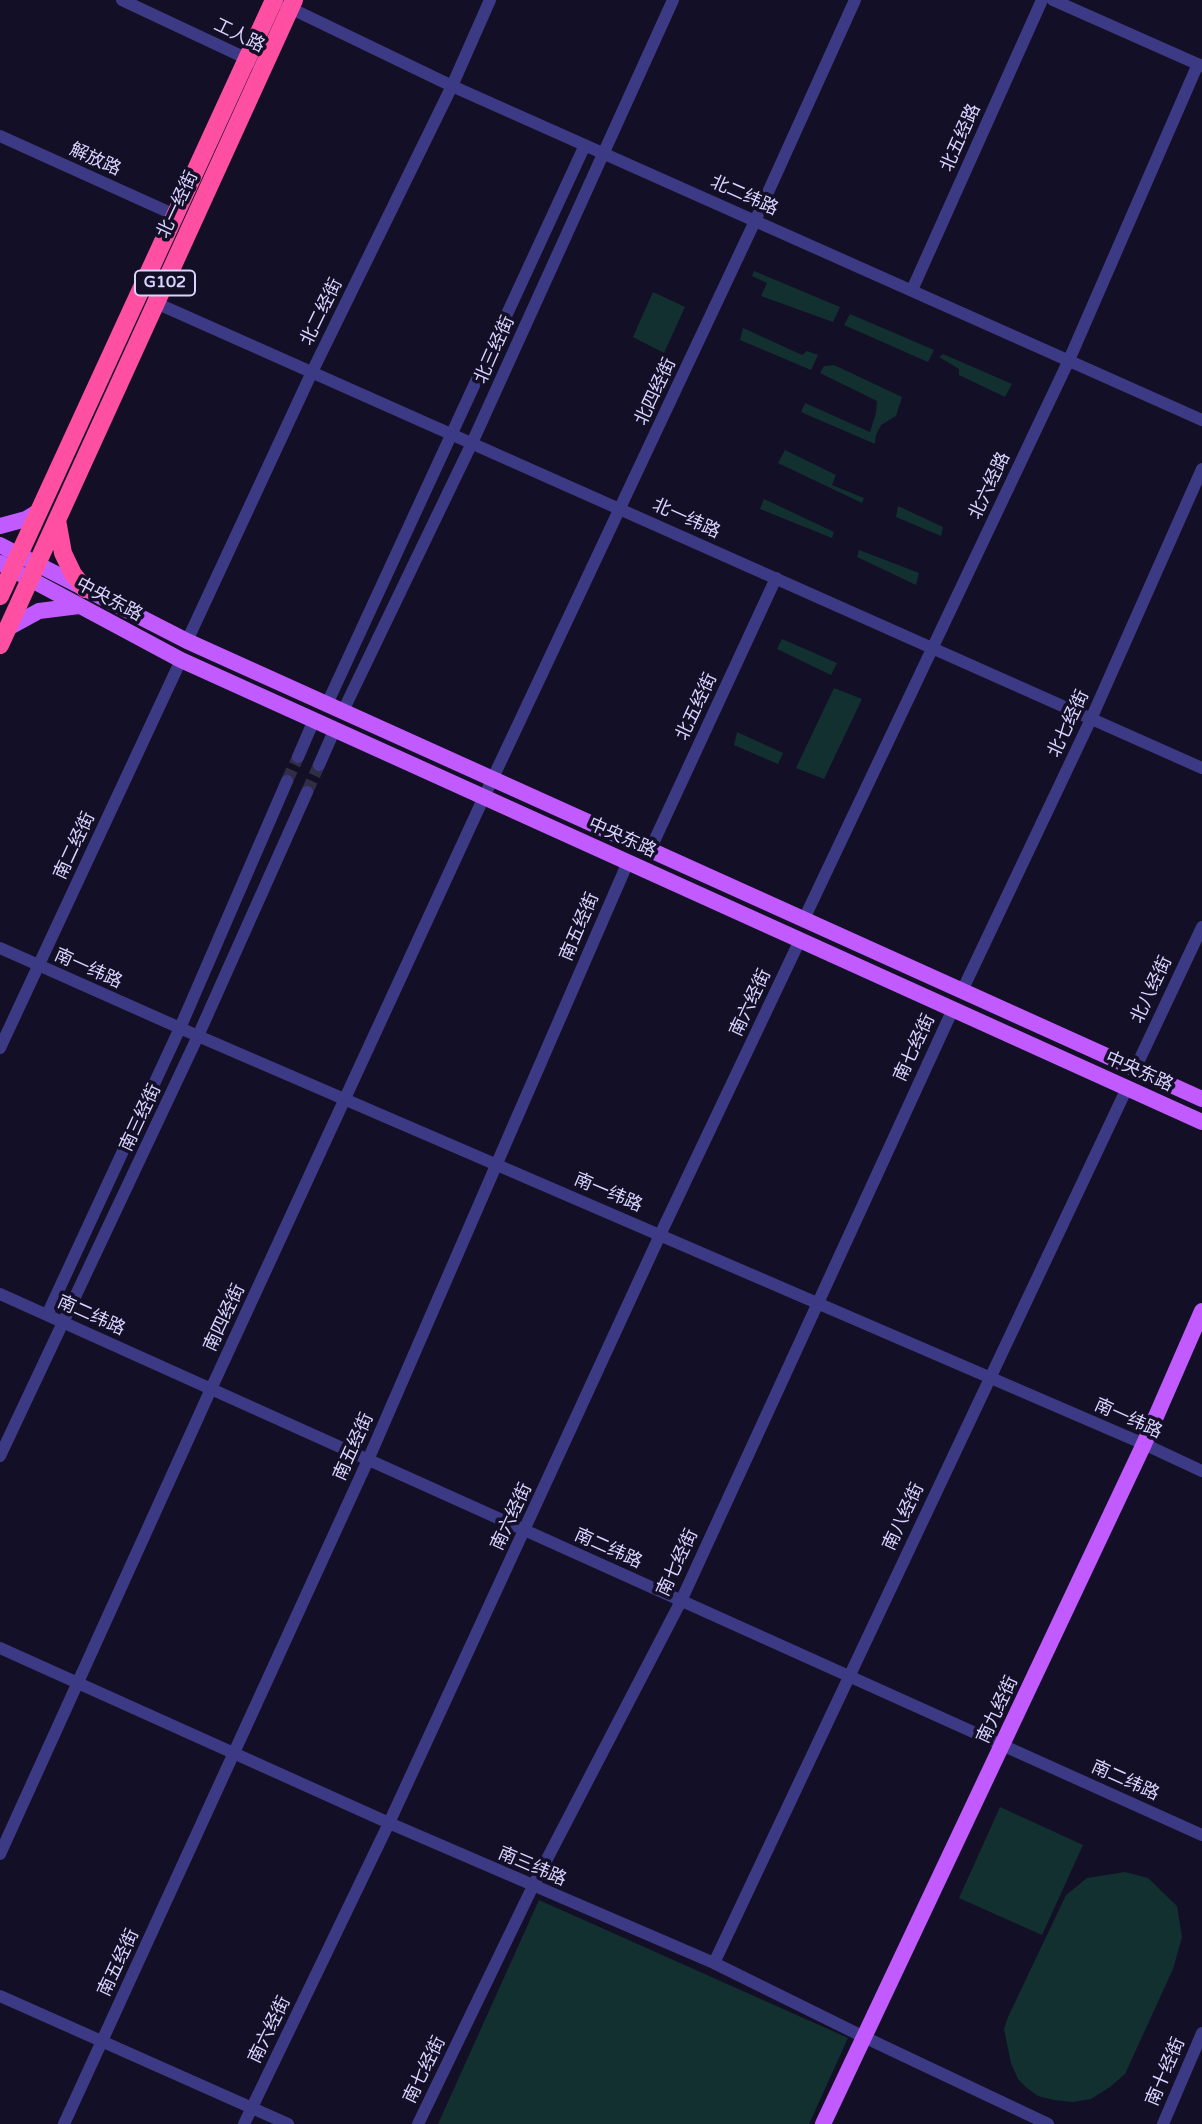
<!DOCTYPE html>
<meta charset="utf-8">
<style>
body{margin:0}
canvas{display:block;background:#130f26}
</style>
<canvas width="1202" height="2124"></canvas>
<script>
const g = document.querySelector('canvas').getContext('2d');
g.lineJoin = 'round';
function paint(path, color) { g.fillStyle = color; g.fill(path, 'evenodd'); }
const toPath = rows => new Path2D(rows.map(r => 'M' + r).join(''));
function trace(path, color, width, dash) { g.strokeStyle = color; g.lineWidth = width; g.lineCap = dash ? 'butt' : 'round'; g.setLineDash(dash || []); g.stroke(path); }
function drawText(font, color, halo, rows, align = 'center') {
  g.font = font + ' "Varela Round","Noto Sans SC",sans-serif'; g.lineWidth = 7; g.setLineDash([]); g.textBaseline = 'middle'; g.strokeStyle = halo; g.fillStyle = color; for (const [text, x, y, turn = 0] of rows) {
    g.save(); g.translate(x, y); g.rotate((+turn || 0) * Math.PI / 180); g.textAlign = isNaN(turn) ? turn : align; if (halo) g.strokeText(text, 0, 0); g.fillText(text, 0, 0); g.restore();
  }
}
paint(toPath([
 [754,271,840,307,833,322,761,296,767,283,752,276],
 [653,292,685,307,664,353,633,337],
 [850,314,934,350,928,362,844,325],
 [743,328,802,355,807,351,818,355,811,370,740,340],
 [943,354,1012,384,1005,397,959,375,959,369,939,357],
 [834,365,902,397,896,416,881,425,876,435,875,444,801,412,805,403,870,432,876,413,877,401,820,373,824,366],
 [785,450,836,475,832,485,864,498,862,503,778,463],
 [764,499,834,532,832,538,760,509],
 [898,506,943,527,941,536,896,517],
 [859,550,919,573,916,585,857,557],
 [782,639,837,663,831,675,777,649],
 [834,688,862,699,824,779,796,768],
 [737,732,783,753,778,764,734,745],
 [1000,1807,1083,1845,1042,1935,959,1898],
 [1125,1872,1148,1878,1177,1906,1182,1937,1173,1969,1125,2074,1110,2087,1091,2099,1073,2102,1054,2100,1038,2096,1027,2088,1018,2079,1011,2063,1004,2029,1008,2017,1066,1895,1087,1878],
 [539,1900,848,2038,809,2124,438,2124]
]), '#12302f');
trace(toPath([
 [287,781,298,757],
 [307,792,319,765]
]), '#312d47', 12, [12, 6]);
trace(toPath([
 [122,0,254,62],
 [1053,0,1202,66],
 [284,5,452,86,1202,420],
 [0,136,175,215],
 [912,290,1042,0],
 [156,303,1202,768],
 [187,641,312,372,452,86,490,0],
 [327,704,585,145],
 [343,711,472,443,673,0],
 [298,757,314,720],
 [319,765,334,731],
 [650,850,776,578],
 [804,919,1069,360,1198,64],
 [0,948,198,1036,1144,1444,1202,1471],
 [962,991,1091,719,1202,469],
 [0,1048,181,660],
 [1135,1069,1202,927],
 [0,1294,1202,1835],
 [47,1315,180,1028,287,781],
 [0,1456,198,1036,307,792],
 [0,1648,389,1823,714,1963,864,2037,1048,2124],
 [0,1854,211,1389,484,797,755,221,855,0],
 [714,1963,1127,1088],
 [0,1996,288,2124],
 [64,2124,368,1460,628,862],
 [244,2124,389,1823,660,1235,800,940],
 [418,2124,533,1886,681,1601,953,1009],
 [1163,2124,1202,2033]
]), '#3d3a85', 12);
trace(toPath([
 [0,526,26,519,39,511],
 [0,545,187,641,1202,1099],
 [0,563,181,660,1202,1122],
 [8,628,39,611,79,606],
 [823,2124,1144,1444,1202,1311]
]), '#c25bff', 16);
trace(toPath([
 [57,520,63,553,73,574,85,589],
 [0,596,274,0],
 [0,645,294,0]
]), '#ff4fa3', 18);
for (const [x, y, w] of [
 [165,283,60]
]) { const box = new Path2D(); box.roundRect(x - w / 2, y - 12.5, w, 25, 5); g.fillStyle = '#130f26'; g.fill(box); trace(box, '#d9d4ff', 2); }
drawText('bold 16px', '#d9d4ff', null, [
 ["G102",165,283]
]);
drawText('18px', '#d9d4ff', '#130f26', [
 ["工人路",239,36,26],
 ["北五经路",961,138,-66],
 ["解放路",95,160,24],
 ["北二纬路",744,196,24],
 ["北一经街",178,205,-65],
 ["北二经街",322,312,-64],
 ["北三经街",495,350,-66],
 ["北四经街",656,392,-65],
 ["北六经路",990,486,-65],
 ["北一纬路",686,519,24],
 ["中央东路",109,600,28],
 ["北五经街",697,707,-65],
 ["北七经街",1069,724,-65],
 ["中央东路",622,838,24],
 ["南二经街",75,846,-65],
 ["南五经街",580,927,-67],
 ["南一纬路",88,969,24],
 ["北八经街",1152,990,-65],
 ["南六经街",751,1003,-65],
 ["南七经街",915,1048,-65],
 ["中央东路",1139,1072,24],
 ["南三经街",141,1118,-65],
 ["南一纬路",608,1193,23],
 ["南二纬路",91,1316,24],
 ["南四经街",225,1318,-65],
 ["南一纬路",1128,1419,24],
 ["南五经街",354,1447,-66],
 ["南六经街",512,1517,-65],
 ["南八经街",904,1517,-65],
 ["南二纬路",608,1549,24],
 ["南七经街",678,1563,-65],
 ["南九经街",998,1710,-65],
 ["南二纬路",1125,1781,24],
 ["南三纬路",532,1867,23],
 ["南五经街",119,1963,-65],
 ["南六经街",270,2030,-64],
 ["南七经街",425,2070,-64],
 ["南十经街",1166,2072,-67]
]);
</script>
